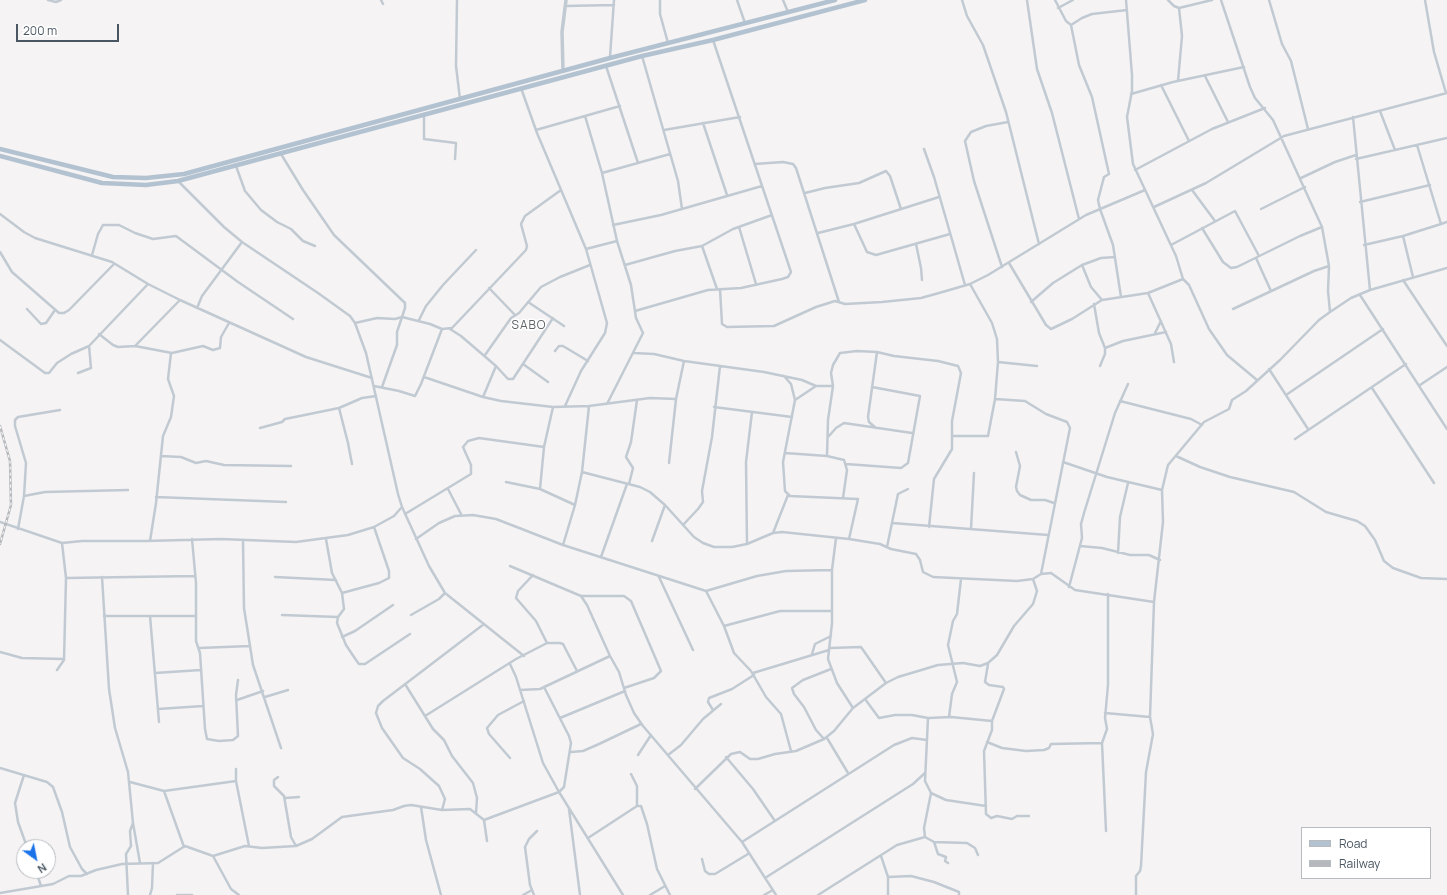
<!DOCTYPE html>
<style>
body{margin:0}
#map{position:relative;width:1447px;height:895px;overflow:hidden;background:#f5f3f3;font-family:Manrope,sans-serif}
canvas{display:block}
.legend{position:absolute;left:1301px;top:827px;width:130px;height:52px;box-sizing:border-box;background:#fff;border:1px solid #b7bbc0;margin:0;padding:5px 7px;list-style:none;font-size:12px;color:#4a5661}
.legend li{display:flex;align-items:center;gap:8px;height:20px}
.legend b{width:20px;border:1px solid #b7bbc0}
.north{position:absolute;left:16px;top:839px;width:40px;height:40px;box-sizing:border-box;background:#fff;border:1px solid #b7bbc0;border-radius:50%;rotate:147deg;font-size:11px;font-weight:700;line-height:16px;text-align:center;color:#4a5661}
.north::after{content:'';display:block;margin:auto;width:14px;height:18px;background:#1a73e8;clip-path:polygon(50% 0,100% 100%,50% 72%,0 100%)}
.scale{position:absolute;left:16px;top:24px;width:103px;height:18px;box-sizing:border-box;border:2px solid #4a5661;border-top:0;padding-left:5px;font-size:12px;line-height:14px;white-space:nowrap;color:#4a5661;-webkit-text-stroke:3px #fff;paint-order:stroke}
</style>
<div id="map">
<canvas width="1447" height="895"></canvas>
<ul class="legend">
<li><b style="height:5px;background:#b3c2d1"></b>Road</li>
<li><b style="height:5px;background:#b5b8bd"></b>Railway</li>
</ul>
<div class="north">N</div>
<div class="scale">200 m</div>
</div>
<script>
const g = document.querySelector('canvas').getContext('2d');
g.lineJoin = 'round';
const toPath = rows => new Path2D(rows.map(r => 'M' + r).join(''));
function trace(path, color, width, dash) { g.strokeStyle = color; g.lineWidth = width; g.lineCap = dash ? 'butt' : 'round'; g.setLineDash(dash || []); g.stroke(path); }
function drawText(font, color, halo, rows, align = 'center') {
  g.font = font + ' Manrope,sans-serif'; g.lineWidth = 3; g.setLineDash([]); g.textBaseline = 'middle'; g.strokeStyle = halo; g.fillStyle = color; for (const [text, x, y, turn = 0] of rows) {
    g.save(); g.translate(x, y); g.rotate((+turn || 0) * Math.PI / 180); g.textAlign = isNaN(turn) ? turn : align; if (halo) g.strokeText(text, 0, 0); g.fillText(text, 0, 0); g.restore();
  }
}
trace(toPath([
 [48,0,56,2,61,0],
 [381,0,383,4],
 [457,0,456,66,460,99],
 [660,0,660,14,668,43],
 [737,0,745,23],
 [783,0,788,12],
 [962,0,967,16,983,45,1006,112,1039,244],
 [1027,0,1037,69,1052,113,1079,219],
 [1055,0,1066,21,1071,25,1079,65,1092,97,1109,174,1104,177,1098,200,1100,209,1113,245,1121,297],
 [1126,0,1132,75,1132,91,1127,117,1133,164,1176,256,1183,279,1189,285,1209,329,1227,355,1257,380],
 [1168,0,1174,6,1179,8,1212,0],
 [1221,0,1250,87,1255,98,1273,120,1322,227,1329,266,1328,291,1330,312],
 [1269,0,1282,44,1291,61,1308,129],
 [1425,0,1434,52,1446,93],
 [565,6,614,5],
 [1058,8,1073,0],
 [1071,25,1082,18,1092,14,1127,10],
 [642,56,678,181,682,209],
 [610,57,614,0],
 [606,66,638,163],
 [1205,76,1228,122],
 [1178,81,1182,36,1179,8],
 [1161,85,1189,141],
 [521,88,537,133,586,249,607,323,605,333,581,371,565,406],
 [1131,94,1173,82,1244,67],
 [1380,111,1395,150],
 [424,116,424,139,456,143,455,159],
 [585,116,602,173,617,241,631,285,636,318,643,333,607,404],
 [1353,117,1370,290],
 [703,123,727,195],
 [536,130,620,106],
 [664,130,740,117],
 [924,149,934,177,965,285],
 [281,154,303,190,334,235,405,303,405,308,397,332,397,345,382,387],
 [1356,159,1447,138],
 [755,164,783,162,793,164,796,168,839,302],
 [236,166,245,191,261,210,277,222,291,229,303,241,315,246],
 [1135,170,1212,129,1265,108],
 [602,173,670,154],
 [1301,178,1335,162,1356,155],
 [178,181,224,227,242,242,318,293,350,316,355,323,366,353,398,494,402,507,429,566,445,593,524,656],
 [1192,190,1215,221],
 [805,193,825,188,859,183,886,171,890,176,901,209],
 [1360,202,1430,185],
 [1154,207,1206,183,1284,136,1447,93],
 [1261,209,1305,187],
 [0,214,24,232,35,238,112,262,148,284,180,300,306,357,372,378],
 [854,224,867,252,876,255,950,234],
 [1441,224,1447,222],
 [613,225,661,215,762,186],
 [739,227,756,284],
 [1202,228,1223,262,1231,268,1237,267,1300,236,1322,227],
 [818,233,854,224,939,197],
 [1403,236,1413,277],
 [916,244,921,268,922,280],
 [1171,245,1235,211,1259,256],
 [1364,245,1403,236,1441,224,1417,145],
 [702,246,717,289],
 [586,249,617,241],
 [0,252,12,272,59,313,64,313,69,310,114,264],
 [92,255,98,234,103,225,119,225,135,233,153,239,176,236,238,282,293,319],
 [1256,258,1271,291],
 [1009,263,1046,325,1051,329,1072,319,1102,300,1148,293,1183,279],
 [625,265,675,251,702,246,733,229,772,215],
 [1082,265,1091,287,1102,300],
 [1002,267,974,181,965,141,971,132,986,126,1008,122],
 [1403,280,1447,346],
 [489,288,515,315],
 [720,289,722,324,727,327,774,326,816,307,835,301,845,304,882,302,921,298,939,293,970,284,988,275,1086,215,1145,190],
 [1148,293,1171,344,1174,362],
 [1360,295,1447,429],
 [528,302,564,326],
 [1031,302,1053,283,1082,265,1101,258,1115,257],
 [1094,304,1099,333,1105,348,1105,354,1100,366],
 [197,308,202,296,242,242],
 [27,309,41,324,46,323,55,310],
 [1233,309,1314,271,1329,266],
 [635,311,708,290,741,288,782,279,788,277,791,272,713,40],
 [419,320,426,306,443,285,476,250],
 [355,323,377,318,395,319,402,317,430,324,442,329,452,328,526,250,527,246,521,224,525,216,561,190],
 [450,329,461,336,496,366,483,397],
 [1155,333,1161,321],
 [99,334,113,345,118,347,135,346,172,353,203,346,213,350,220,348,221,337,229,323],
 [0,340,45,373,49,373,57,363,71,354,89,346,148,284],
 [135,346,180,300],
 [1105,348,1123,341,1166,332],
 [555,351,559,346,563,346,588,361],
 [634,353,654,354,684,361,764,372,802,380,816,386,833,386],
 [485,355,511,318,519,313,541,287,560,277,590,265],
 [998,362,1037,366],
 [523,364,548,382],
 [496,366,508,379,513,379,553,318],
 [1269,369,1308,429],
 [78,373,91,368,89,346],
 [784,376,791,384,795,400],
 [424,377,483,397,501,401,553,407,589,406,650,398,676,399],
 [1420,385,1447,367],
 [374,386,399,391,415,396,421,384,442,329],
 [816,386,795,400,783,462,785,491,790,496,858,499,849,539],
 [1372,388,1434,483],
 [1286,395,1383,329],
 [995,399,1025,401,1046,414,1067,422,1070,428,1041,574],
 [1120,401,1191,419,1202,425],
 [714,407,792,417],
 [339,408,348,443,352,464],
 [260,428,282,422,285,419,339,408,362,398,376,396],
 [876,428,869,422,868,417,877,352],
 [829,436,836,428,844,423,912,433],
 [952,436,988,436,995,399,998,362,997,339,992,323,970,284],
 [1295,439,1406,364],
 [1016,452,1020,466,1016,487,1017,491,1020,495,1031,500,1045,500,1054,503],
 [785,453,827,456,844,460,847,470,843,498],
 [161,456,181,457,196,463,206,461,224,465,291,466],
 [827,456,828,420,833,386,831,373,833,365,840,353,857,351,877,352,894,356,938,361,958,366,961,373,952,421,952,449,934,479,929,527],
 [1176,456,1200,467,1230,477,1294,492,1326,512,1357,521,1365,526,1375,540,1384,561,1393,568,1421,578,1447,579],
 [1063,462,1107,477,1162,490],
 [669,463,676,399,684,361],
 [846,464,901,468,908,463,920,396,872,387],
 [582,472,640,487,650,492,665,505,694,537,703,543,714,547,732,547,747,544,773,533,782,532,849,539,880,544,891,549,916,554,920,560,923,572,933,577,1017,581,1033,579,1041,574,1051,573,1075,590,1154,602],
 [506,482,540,489,575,505],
 [629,484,633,468,626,457,631,442,637,400],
 [448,489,461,514],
 [540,489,544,447,553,407],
 [24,496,45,492,128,490],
 [156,497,286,502],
 [405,514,471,474,471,465,463,447,468,441,479,438,544,447],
 [0,522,62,543,82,541,146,541,221,539,296,542,348,535,374,527,394,516,401,508],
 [892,523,1048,535],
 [683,525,698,509,703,502,702,491,712,437,720,366],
 [18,529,24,496,26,463,15,426,15,420,18,417,60,410],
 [971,529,974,473],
 [773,533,788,495],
 [836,538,832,570,832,623,828,659,837,683,853,708],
 [192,539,196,583,196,641,200,653,205,729,207,739,219,741,233,740,238,736,236,695,238,680],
 [326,539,332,573,342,593,344,609,338,617,337,623,346,645,356,660,359,664,365,664,410,634],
 [416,539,439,523,455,516,473,515,496,519,563,545,706,591,757,576,786,571,832,570],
 [243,540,244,608,253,665,281,748],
 [150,541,156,503,163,436,171,417,174,396,168,379,171,353],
 [652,541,665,505],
 [747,544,746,462,752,412],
 [563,545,575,505,582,472,589,406],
 [1080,546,1102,548,1130,555,1149,555,1160,560],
 [887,547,898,494,908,489],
 [1118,553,1120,517,1128,483],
 [601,557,627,484],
 [510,566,581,596,587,605,610,656,619,672,626,695,634,713,643,726,742,842,776,895],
 [533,575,518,591,516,598,536,621,547,643],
 [102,577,109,689,115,728,128,772,133,823,140,863],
 [275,577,336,580],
 [659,577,693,650],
 [66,578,195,576],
 [1069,587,1082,538,1081,524,1084,513,1115,413,1128,384],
 [706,591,724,626,734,653,751,671,766,697,781,714,791,751],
 [342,593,379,583,389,578,389,571,374,527],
 [581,596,624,596,631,601,661,671,654,678,624,688],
 [282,615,338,617],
 [411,615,439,599,445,593],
 [104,616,196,616],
 [150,616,159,722],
 [724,626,780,611,832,611],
 [342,637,355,631,393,605],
 [199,648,250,646],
 [830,648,861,647,886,683],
 [0,652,22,658,64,659],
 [812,654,815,644,831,636],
 [510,664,516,677,543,763,559,792,623,895],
 [988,664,985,682,989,685,1003,687,1004,689,992,721,992,730,984,751,986,814,991,818,997,816,1012,819,1017,816,1029,816],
 [57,670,64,660,66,578,62,543],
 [155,673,201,670],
 [753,673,829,650],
 [405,684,433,729,444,740,452,756,473,783,477,798,476,813],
 [520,690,540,689,610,656],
 [265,697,288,690],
 [865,699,879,718,895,715,912,715,928,718,951,717,992,721],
 [237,700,263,691],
 [158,709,203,706],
 [713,710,708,702,709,698,732,689,754,675],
 [1105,713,1150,717],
 [425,716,516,659,547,643,560,643,563,644,577,671],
 [949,717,952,694,957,682,948,645,953,621,957,614,961,579],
 [560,718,625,691],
 [928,718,925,781,931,793,946,800,986,806],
 [827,738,848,773],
 [824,739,816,730,804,707,794,694,792,688,803,680,831,669],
 [987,742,1002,748,1026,751,1044,750,1049,748,1051,744,1102,743],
 [571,752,583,751,599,744,641,724],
 [638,755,651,735],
 [668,755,681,745,703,719,721,704],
 [726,757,753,789,775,821],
 [510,758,489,734,487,728,498,715,524,701],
 [0,768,47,782,53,787,62,812,70,847,82,869,87,874],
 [236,769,236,781,249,846],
 [631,774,637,786,637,806],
 [24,775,15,803,18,822,27,847],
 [278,777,274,780,274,786,284,796,291,837,296,846],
 [130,782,164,791,236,781],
 [695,789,731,754,740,752,750,759,758,759,775,754,796,751,824,739,834,731,853,708,886,683,898,677,938,665,963,663,980,666,988,663,997,655,1014,626,1033,604,1037,591,1033,579],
 [164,791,184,847],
 [931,793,924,828,925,837,934,842,967,843,975,848,978,855],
 [285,798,299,797],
 [421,807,426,840,441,895],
 [569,809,580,895],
 [442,810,445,799,439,786,420,769,403,758,382,728,376,713,378,706,383,701,484,624],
 [484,820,559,792,564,787,571,743,569,736,544,687],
 [1106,831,1102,743,1107,729,1105,718,1108,685,1108,594],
 [588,838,637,806,641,806,647,824,657,869,670,895],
 [742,842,894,745,912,738,927,740],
 [934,842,938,854,946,857,945,861,948,863],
 [213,856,231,889,239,895],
 [881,856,888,877,888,895],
 [702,859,705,871,709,874,715,874,748,854],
 [36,871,41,886],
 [888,877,911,876,934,882,959,892,959,895],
 [765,878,913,784,925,773],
 [0,893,53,884,69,876,81,876,96,870,122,864,158,863,185,846,213,856,245,846,262,848,296,846,312,839,342,817,393,810,404,806,411,805,442,810,470,809,484,820,487,841],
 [128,895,126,854,131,846,130,831,133,823],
 [150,895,152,888,153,863],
 [177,895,192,895],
 [523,895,532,890],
 [534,895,530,885,525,847,529,839,537,831],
 [650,895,665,886],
 [764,895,773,890],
 [818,895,897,845,925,837],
 [1136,895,1136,876,1140,871,1141,866,1146,772,1153,734,1150,717,1154,602,1163,522,1162,490,1168,465,1204,422,1229,409,1232,400,1246,391,1280,360,1319,320,1330,312,1351,298,1370,290,1447,268]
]), '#c1cad2', 2.5);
trace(toPath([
 [563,71,562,32,566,0]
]), '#c1cad2', 3.5);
trace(toPath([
 [0,149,113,177,146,178,184,174,610,58,835,0],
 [0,156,102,183,146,185,178,181,642,56,713,40,865,0]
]), '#b3c2d1', 4.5);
const rail = toPath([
 [0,426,10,461,11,505,0,544]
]);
trace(rail, '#b5b8bd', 2.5);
trace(rail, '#fff', 1, [3]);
g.letterSpacing = '1px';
drawText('12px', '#5f6368', '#fff', [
 ["SABO",529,326]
]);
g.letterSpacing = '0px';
</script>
